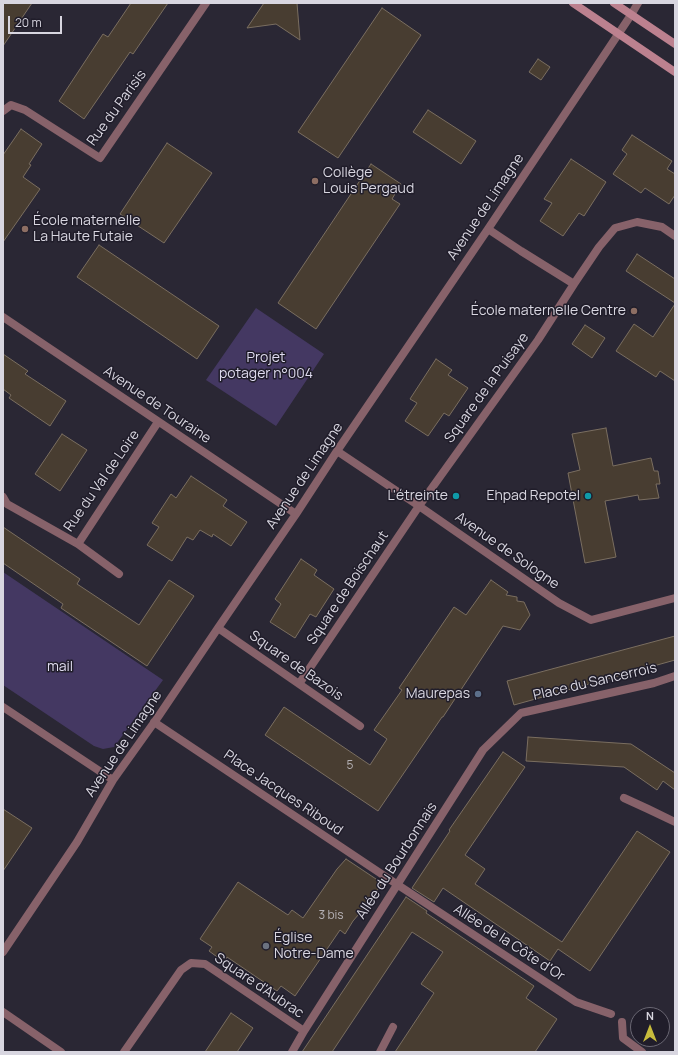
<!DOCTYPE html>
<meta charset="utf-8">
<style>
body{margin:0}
#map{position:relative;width:678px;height:1055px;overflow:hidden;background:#2a2734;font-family:Manrope,sans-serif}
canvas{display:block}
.frame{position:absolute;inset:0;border:4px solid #d8d6e0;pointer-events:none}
.north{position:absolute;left:630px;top:1007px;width:40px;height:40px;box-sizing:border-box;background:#201d2a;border:1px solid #6a6773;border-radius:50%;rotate:0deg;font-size:11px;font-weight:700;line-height:16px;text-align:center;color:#d8d6e0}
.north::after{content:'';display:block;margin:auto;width:14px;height:18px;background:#c7bb3c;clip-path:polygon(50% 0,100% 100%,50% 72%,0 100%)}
.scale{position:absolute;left:8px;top:16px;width:54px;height:18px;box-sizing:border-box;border:2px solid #d8d6e0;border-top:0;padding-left:5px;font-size:12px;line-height:14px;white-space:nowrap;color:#d8d6e0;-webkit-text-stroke:3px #201d2a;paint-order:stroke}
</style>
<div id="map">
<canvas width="678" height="1055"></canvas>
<div class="frame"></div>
<div class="north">N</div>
<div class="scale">20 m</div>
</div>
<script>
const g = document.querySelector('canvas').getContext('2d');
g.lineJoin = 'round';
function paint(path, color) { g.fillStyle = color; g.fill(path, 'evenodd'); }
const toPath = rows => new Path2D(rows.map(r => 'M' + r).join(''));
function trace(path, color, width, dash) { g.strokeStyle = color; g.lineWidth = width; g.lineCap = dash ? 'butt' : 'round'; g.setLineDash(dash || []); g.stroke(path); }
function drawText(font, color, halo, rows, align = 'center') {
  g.font = font + ' Manrope,sans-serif'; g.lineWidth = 3; g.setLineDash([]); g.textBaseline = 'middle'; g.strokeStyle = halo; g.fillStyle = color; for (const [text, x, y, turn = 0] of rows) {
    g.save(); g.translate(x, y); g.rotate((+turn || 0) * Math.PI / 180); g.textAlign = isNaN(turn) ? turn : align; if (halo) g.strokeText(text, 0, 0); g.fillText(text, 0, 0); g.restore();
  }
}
paint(toPath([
 [256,308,324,354,276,426,206,380],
 [3,572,163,680,114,747,103,749,94,746,3,685]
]), '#443862');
const building = toPath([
 [3,3,32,3,3,46,3,3],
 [131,3,168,3,133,54,130,52,84,119,59,101,103,34,108,37,131,3],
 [264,3,297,3,300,40,276,24,247,28,264,3],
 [382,8,421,35,338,158,298,132,382,8],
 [538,59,550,67,541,80,529,72,538,59],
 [428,110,476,141,461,164,413,132,428,110],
 [21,129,42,144,29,164,31,165,23,177,40,189,3,242,3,155,21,129],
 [632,135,672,161,667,169,675,174,675,195,669,204,645,188,641,193,613,174,627,154,622,150,632,135],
 [167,143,212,173,164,243,120,214,167,143],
 [571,159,606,182,584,216,579,213,563,236,540,221,552,203,544,199,571,159],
 [371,164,401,184,392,199,400,204,316,329,278,303,371,164],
 [99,245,219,326,197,359,77,277,99,245],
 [637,254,675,279,675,303,626,271,637,254],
 [675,304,675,381,660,371,656,377,616,351,634,324,653,337,675,304],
 [585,325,605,338,592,358,572,344,585,325],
 [3,354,28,371,25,374,66,401,50,426,9,398,11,395,3,389,3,354],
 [436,359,452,370,448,375,468,388,449,416,444,413,428,436,405,421,417,403,410,399,436,359],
 [606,428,613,466,651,458,654,471,658,471,660,484,656,484,659,498,639,500,638,495,605,501,616,557,585,563,568,473,580,470,572,434,606,428],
 [62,434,87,450,60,491,35,474,62,434],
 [191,476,227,500,223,506,247,522,231,546,213,534,212,537,200,530,193,540,187,537,172,561,147,545,159,527,152,523,171,494,176,498,191,476],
 [3,527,80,579,77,584,139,625,169,580,194,596,147,666,61,608,63,604,3,563,3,527],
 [301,559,317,570,314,575,334,589,316,617,310,614,295,638,270,622,281,604,275,599,301,559],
 [491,580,508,592,506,595,517,597,517,601,524,602,530,615,520,630,503,626,443,717,442,717,378,811,265,735,284,707,370,765,387,739,374,730,402,690,399,688,454,607,466,615,491,580],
 [675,636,675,660,514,705,507,681,675,636],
 [528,737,631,744,675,773,675,790,663,781,657,790,624,767,526,761,528,737],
 [503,752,525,767,465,855,485,869,475,884,562,942,637,831,670,852,590,971,558,949,550,961,443,888,434,902,412,888,450,831,449,830,503,752],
 [3,809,32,828,3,871,3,809],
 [346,859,382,883,371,900,353,921,345,934,340,930,295,996,281,986,277,991,227,957,224,962,209,951,212,947,200,939,238,882,288,915,292,910,303,918,337,869,346,859],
 [406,897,427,911,426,913,534,986,526,998,557,1019,535,1052,395,1052,434,993,421,984,443,952,412,932,332,1052,302,1052,406,897],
 [231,1013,253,1028,237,1052,205,1052,231,1013]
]);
paint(building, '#483d31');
trace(building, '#7a6e60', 1);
trace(toPath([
 [3,111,11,105,25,110,100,158,206,3],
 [488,229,521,251,574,284,599,247,615,228,637,222,662,227,675,236],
 [3,317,296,514],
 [337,451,419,506,559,603,591,620,675,598],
 [3,497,7,504,78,544,158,422],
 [78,544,119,574],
 [218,628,360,726],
 [299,684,419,506,538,340,574,284],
 [3,707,113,780],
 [154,722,398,885,576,1002,611,1014],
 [624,798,648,809,675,822],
 [3,952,77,842,113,780,158,717,218,628,296,514,337,451,488,229,631,15,638,3],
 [3,1012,61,1052],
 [622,1022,623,1038,642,1052],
 [124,1052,181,970,191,963,205,964,304,1031],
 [292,1052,304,1031,483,750,521,713,654,683,675,676],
 [380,1052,393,1027]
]), '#87626a', 8);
trace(toPath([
 [573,3,675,72],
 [614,3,675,44]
]), '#bc818f', 8);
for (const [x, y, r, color] of [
 [315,181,4,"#8d6e63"],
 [25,229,4,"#8d6e63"],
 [634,311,4,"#8d6e63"],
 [456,496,4,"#0f9aa8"],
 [588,496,4,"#0f9aa8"],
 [478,694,4,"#5c6f8a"],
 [266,946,4,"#6b7280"]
]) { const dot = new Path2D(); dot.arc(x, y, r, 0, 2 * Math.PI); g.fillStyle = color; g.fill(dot); trace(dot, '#201d2a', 1.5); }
drawText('12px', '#b4b0b4', null, [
 ["5",350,766],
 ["3 bis",331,916]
]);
drawText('14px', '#d8d6e0', '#201d2a', [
 ["Rue du Parisis",117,108,-54],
 ["Avenue de Limagne",486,207,-56],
 ["Square de la Puisaye",487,388,-54],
 ["Avenue de Touraine",157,405,34],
 ["Avenue de Limagne",305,476,-56],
 ["Rue du Val de Loire",102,481,-55],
 ["Avenue de Sologne",507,551,35],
 ["Square de Boischaut",348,588,-56],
 ["Square de Bazois",296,666,35],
 ["Place du Sancerrois",595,682,-13],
 ["Avenue de Limagne",124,744,-56],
 ["Place Jacques Riboud",283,793,34],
 ["Allée du Bourbonnais",397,861,-57],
 ["Allée de la Côte d'Or",509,943,33],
 ["Square d'Aubrac",259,986,34]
]);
drawText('14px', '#d8d6e0', '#201d2a', [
 ["Collège",323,173,"left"],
 ["Louis Pergaud",323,189,"left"],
 ["École maternelle",33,221,"left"],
 ["La Haute Futaie",33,237,"left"],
 ["École maternelle Centre",626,311],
 ["L'étreinte",448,496],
 ["Ehpad Repotel",580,496],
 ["Maurepas",470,694],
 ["Église",274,938,"left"],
 ["Notre-Dame",274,954,"left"]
], 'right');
drawText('14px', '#dfdbef', '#201d2a', [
 ["Projet",266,358],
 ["potager n°004",266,374],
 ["mail",60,667]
]);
</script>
